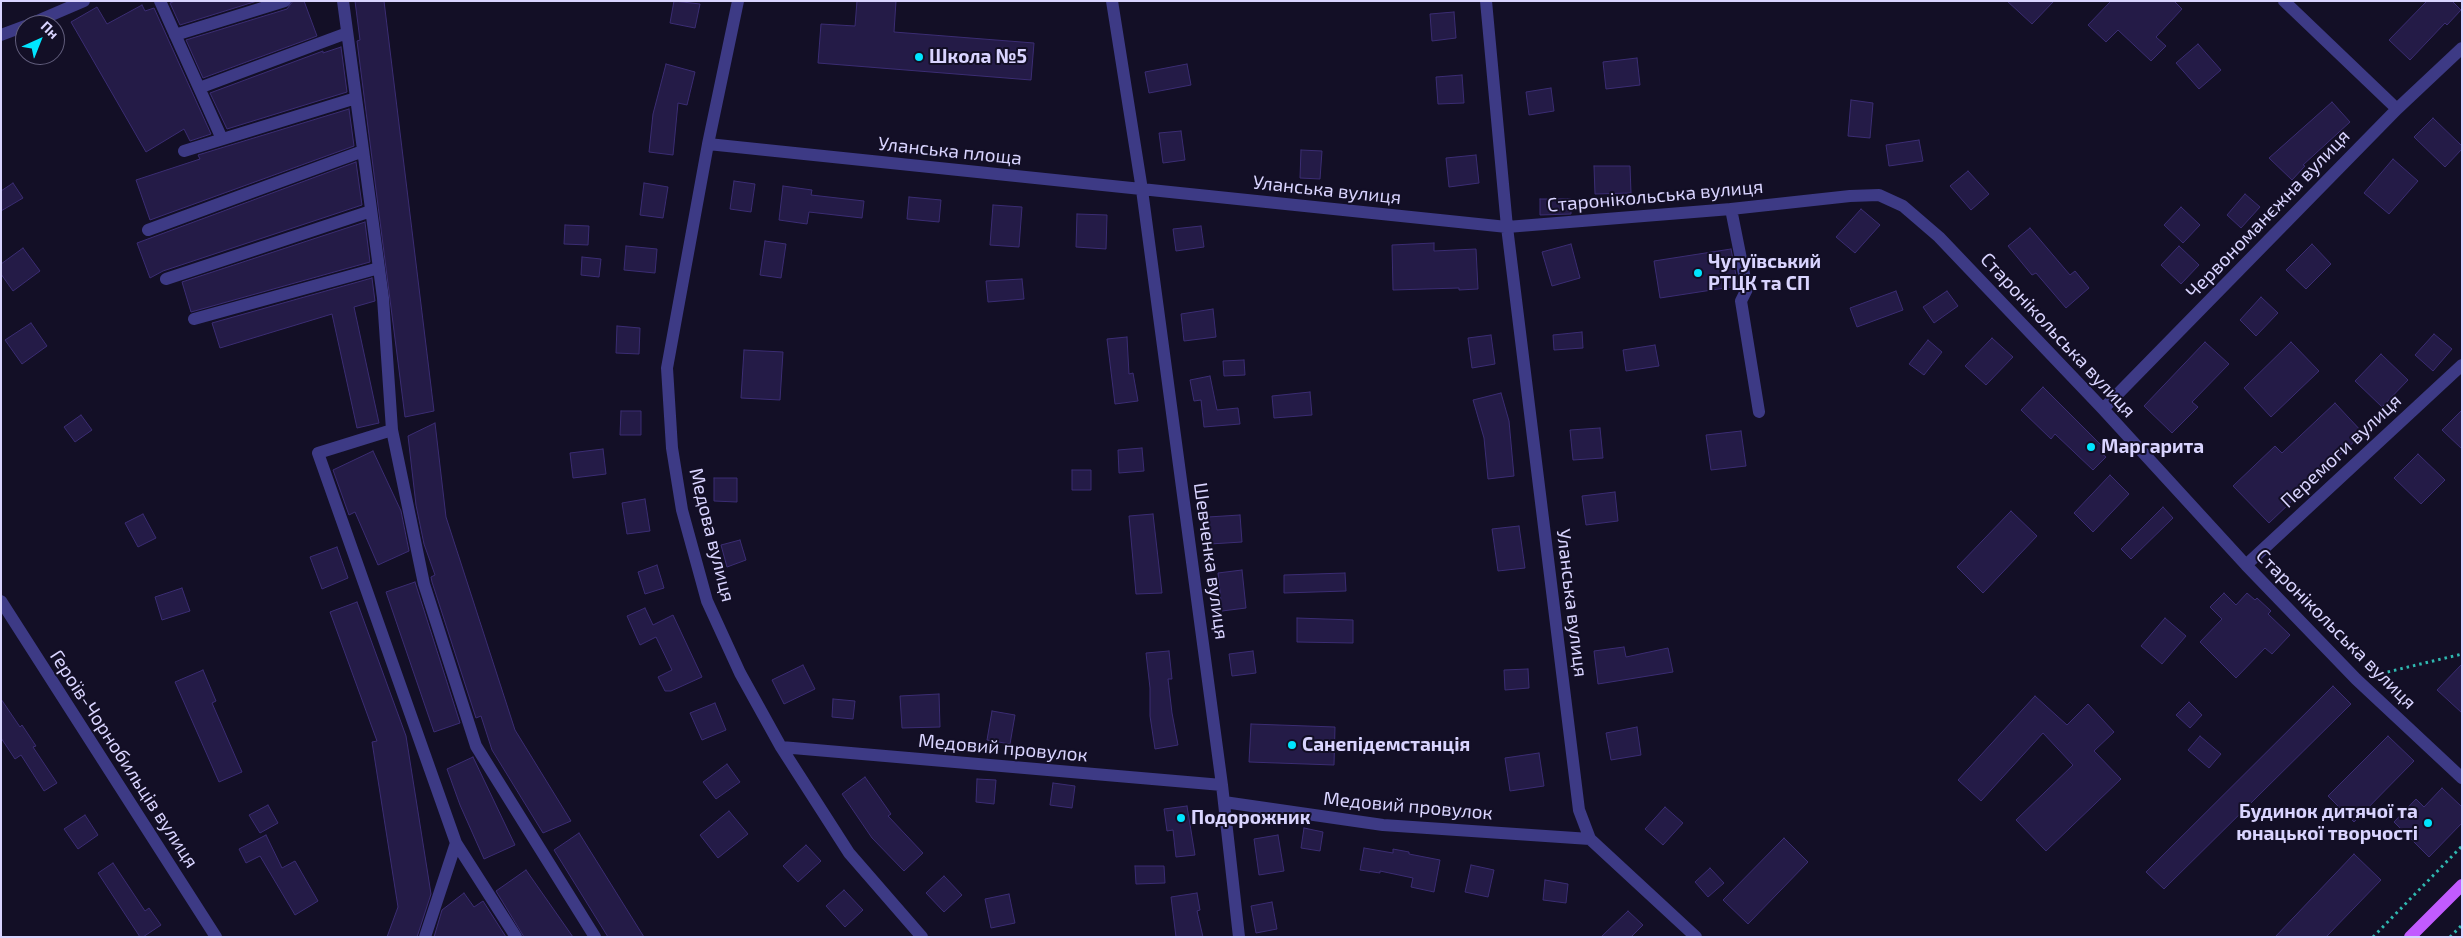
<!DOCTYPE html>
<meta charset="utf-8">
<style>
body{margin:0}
#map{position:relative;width:2463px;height:938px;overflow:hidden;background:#130f26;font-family:"Exo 2",sans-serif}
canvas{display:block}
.frame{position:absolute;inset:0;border:2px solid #d9d4ff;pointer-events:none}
.north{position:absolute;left:15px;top:15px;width:50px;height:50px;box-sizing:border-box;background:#130f26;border:1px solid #625e7d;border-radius:50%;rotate:44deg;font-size:14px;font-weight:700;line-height:20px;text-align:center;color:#d9d4ff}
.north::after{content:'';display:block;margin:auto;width:18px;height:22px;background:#00e5ff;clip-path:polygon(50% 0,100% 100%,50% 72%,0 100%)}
</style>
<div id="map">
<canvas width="2463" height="938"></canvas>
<div class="frame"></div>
<div class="north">Пн</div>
</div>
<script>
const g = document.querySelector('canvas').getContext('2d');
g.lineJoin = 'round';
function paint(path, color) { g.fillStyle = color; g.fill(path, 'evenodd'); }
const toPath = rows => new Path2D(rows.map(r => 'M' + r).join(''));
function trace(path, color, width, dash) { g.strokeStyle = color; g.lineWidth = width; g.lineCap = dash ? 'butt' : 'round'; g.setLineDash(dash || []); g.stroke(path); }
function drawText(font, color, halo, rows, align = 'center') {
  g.font = font + ' "Exo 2",sans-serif'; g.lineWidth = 4; g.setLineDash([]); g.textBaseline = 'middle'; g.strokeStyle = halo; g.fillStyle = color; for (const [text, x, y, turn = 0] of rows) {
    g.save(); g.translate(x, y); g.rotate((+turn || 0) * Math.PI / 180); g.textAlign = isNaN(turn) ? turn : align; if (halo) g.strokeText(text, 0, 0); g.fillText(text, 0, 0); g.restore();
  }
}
const building = toPath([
 [175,1,257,1,180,25,170,3,175,1],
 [293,1,304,1,317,36,203,78,186,40,287,9,293,1],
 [355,1,384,1,434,411,405,417,357,41,360,40,355,1],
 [674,1,700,4,695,28,670,23,674,1],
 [857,1,896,1,894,32,1034,43,1031,80,818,63,821,24,855,26,857,1],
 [2007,1,2054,1,2032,24,2007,1],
 [2111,1,2174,1,2182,9,2156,37,2166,46,2151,61,2118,30,2106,42,2088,25,2111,1],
 [2427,1,2452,1,2461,10,2447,25,2445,23,2410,60,2389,40,2427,1],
 [142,5,145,11,154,8,211,134,190,141,184,129,146,152,71,22,97,7,107,24,142,5],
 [1454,12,1456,38,1432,41,1430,14,1454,12],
 [2198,44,2221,70,2199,89,2176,63,2198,44],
 [341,47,347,92,227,129,210,93,323,51,323,53,341,47],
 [1637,58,1640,85,1606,89,1603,62,1637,58],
 [666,64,695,72,687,105,678,103,673,155,649,152,653,114,666,64],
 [1187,64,1191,85,1149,93,1145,72,1187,64],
 [1462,75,1464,103,1438,104,1436,77,1462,75],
 [1551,88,1554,111,1529,115,1526,92,1551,88],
 [1851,100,1873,103,1870,138,1848,136,1851,100],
 [2332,102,2350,122,2303,165,2305,166,2292,180,2269,158,2332,102],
 [349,109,354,146,150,220,136,180,200,159,198,155,349,109],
 [2433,118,2462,146,2462,149,2445,167,2414,137,2433,118],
 [1181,131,1185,160,1163,163,1159,133,1181,131],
 [1919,140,1923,161,1889,166,1886,145,1919,140],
 [1301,150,1322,151,1320,179,1300,178,1301,150],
 [1476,155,1479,183,1449,187,1446,158,1476,155],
 [2393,159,2418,181,2389,214,2364,193,2393,159],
 [356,162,362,205,163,271,150,278,137,243,356,162],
 [1594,166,1630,166,1631,193,1595,194,1594,166],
 [1968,171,1989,194,1971,210,1950,186,1968,171],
 [734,181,755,184,751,212,730,209,734,181],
 [13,183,23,198,1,211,1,191,13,183],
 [644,183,668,187,663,218,640,215,644,183],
 [783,186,812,190,811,195,864,201,862,218,809,212,807,224,779,220,783,186],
 [2245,194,2260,207,2241,228,2227,215,2245,194],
 [909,197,941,200,939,222,907,219,909,197],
 [1540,199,1571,199,1571,214,1540,215,1540,199],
 [993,205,1022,207,1019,247,990,245,993,205],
 [2181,207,2200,225,2183,243,2164,225,2181,207],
 [1861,209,1880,225,1855,253,1836,237,1861,209],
 [1077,214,1107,215,1106,249,1076,247,1077,214],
 [365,222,370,262,191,312,182,282,365,222],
 [565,225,589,226,588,245,564,244,565,225],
 [1201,226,1204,247,1176,251,1173,229,1201,226],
 [2030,228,2070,275,2075,271,2089,288,2066,308,2036,273,2032,275,2008,246,2030,228],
 [765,241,786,244,781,278,760,275,765,241],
 [1434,243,1434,251,1476,249,1478,289,1459,290,1459,288,1393,290,1392,245,1434,243],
 [1571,244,1580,278,1552,286,1542,252,1571,244],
 [2312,244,2331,264,2306,289,2286,270,2312,244],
 [626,246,657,249,655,273,624,270,626,246],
 [2179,246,2199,265,2181,284,2161,265,2179,246],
 [23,248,40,271,13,291,1,274,1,264,23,248],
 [1731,249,1738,286,1660,298,1654,261,1731,249],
 [582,257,601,259,599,277,581,275,582,257],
 [372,278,375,301,354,307,379,423,357,428,332,314,220,348,212,323,372,278],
 [1022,279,1024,299,988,302,986,281,1022,279],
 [1896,291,1903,310,1857,327,1850,308,1896,291],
 [1947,291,1958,306,1934,323,1923,307,1947,291],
 [2261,297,2278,313,2256,336,2240,320,2261,297],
 [1213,309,1216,337,1184,341,1181,314,1213,309],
 [31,323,47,346,22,364,5,340,31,323],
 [617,326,640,328,639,354,616,353,617,326],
 [1582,332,1583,348,1554,350,1553,335,1582,332],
 [2434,334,2452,349,2433,371,2415,355,2434,334],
 [1491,335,1495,364,1472,368,1468,338,1491,335],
 [1127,337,1129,374,1133,373,1138,401,1115,404,1107,339,1127,337],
 [1992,338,2013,357,1986,385,1965,366,1992,338],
 [1928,340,1942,352,1924,375,1909,364,1928,340],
 [2205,342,2229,364,2192,402,2198,407,2172,433,2144,406,2205,342],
 [2291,342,2319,371,2271,417,2244,388,2291,342],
 [1655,345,1659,366,1626,371,1623,350,1655,345],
 [744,350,783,352,780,400,741,398,744,350],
 [2381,354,2408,380,2382,407,2355,381,2381,354],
 [1244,360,1245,375,1224,376,1223,361,1244,360],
 [1210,376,1217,410,1238,408,1240,424,1204,427,1201,400,1194,401,1190,380,1210,376],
 [2043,387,2102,446,2101,453,2106,457,2093,470,2055,434,2051,439,2021,410,2043,387],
 [1310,392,1312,415,1274,418,1272,396,1310,392],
 [1501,393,1509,421,1514,476,1488,479,1484,438,1473,400,1501,393],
 [2335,403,2363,433,2269,523,2233,486,2275,446,2282,453,2335,403],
 [2462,410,2462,449,2442,430,2462,410],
 [621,411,641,411,641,435,620,435,621,411],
 [81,415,92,430,75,442,64,427,81,415],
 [435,423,446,517,515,730,571,821,543,833,492,750,481,716,476,718,432,582,431,577,435,575,424,544,416,505,408,436,435,423],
 [1600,428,1603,458,1573,460,1570,430,1600,428],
 [1741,431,1746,466,1711,470,1706,435,1741,431],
 [1142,448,1144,471,1119,473,1118,450,1142,448],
 [603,449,606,474,573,478,570,453,603,449],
 [373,451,401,511,409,551,378,565,355,512,349,515,333,470,373,451],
 [2418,454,2445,480,2421,504,2394,478,2418,454],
 [1072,470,1091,470,1091,490,1072,490,1072,470],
 [2110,475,2129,494,2093,532,2074,513,2110,475],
 [714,478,737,478,737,502,714,501,714,478],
 [1615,492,1618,521,1586,525,1582,496,1615,492],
 [645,499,650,531,627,534,622,503,645,499],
 [2163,507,2173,518,2131,559,2121,549,2163,507],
 [2011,511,2037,536,1983,593,1957,567,2011,511],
 [143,514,156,538,138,547,125,523,143,514],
 [1153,514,1162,593,1136,594,1129,516,1153,514],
 [1240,515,1242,542,1210,544,1208,517,1240,515],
 [1519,526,1525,568,1498,571,1492,529,1519,526],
 [740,540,746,560,727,567,721,545,740,540],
 [337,547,348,578,322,589,310,557,337,547],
 [657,565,664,588,645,594,638,572,657,565],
 [1242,570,1246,608,1222,611,1218,573,1242,570],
 [1345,573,1346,591,1284,593,1284,575,1345,573],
 [415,582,460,723,434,732,386,592,415,582],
 [182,588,190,611,162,620,155,597,182,588],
 [2224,593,2236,605,2247,593,2255,600,2257,598,2271,611,2268,614,2290,635,2272,654,2265,648,2236,678,2200,642,2222,619,2210,607,2224,593],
 [357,602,406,736,431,894,417,937,387,937,398,907,372,742,377,741,330,612,357,602],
 [645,608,653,625,673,615,702,677,671,691,665,691,658,677,672,670,656,637,640,645,627,616,645,608],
 [1297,618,1353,620,1353,643,1297,642,1297,618],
 [2165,618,2186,636,2162,664,2141,646,2165,618],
 [1624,647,1626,657,1668,648,1673,672,1598,684,1594,651,1624,647],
 [1169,651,1172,679,1168,679,1172,713,1178,745,1155,749,1150,716,1150,688,1146,653,1169,651],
 [1253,651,1256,673,1232,676,1229,654,1253,651],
 [2462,664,2462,713,2437,690,2462,664],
 [803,665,815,689,784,704,772,680,803,665],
 [1528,669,1529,688,1505,690,1504,670,1528,669],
 [203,670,216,701,212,703,242,772,219,782,175,682,203,670],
 [2333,686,2351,704,2164,889,2146,872,2333,686],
 [939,694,940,727,902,728,900,696,939,694],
 [2035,696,2067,725,2088,704,2114,732,2094,751,2121,779,2046,851,2016,820,2073,765,2043,733,1981,801,1958,780,2035,696],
 [1,699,20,727,22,725,36,746,33,747,57,783,44,791,21,755,15,759,1,738,1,699],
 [833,699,855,701,853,719,832,717,833,699],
 [2189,702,2202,715,2190,728,2176,715,2189,702],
 [715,703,726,730,702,740,690,713,715,703],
 [992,711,1015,715,1010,744,987,740,992,711],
 [1251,724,1335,727,1334,765,1249,762,1251,724],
 [1637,727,1641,755,1611,760,1606,733,1637,727],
 [2200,736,2221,754,2209,768,2188,750,2200,736],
 [2388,736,2414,761,2354,822,2328,796,2388,736],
 [1539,753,1544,786,1510,791,1505,758,1539,753],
 [473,757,515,845,484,859,460,805,447,769,473,757],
 [727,764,740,782,716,799,703,782,727,764],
 [865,777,891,814,888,816,923,853,904,871,872,838,842,794,865,777],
 [977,779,996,780,994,804,976,802,977,779],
 [1053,783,1075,786,1072,808,1050,805,1053,783],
 [2442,788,2462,807,2462,823,2429,857,2394,822,2416,799,2424,807,2442,788],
 [268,805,278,823,260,833,249,815,268,805],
 [1187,806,1195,855,1176,857,1173,830,1167,831,1164,809,1187,806],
 [1665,807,1683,823,1663,845,1645,829,1665,807],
 [729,811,748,834,718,858,700,835,729,811],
 [85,815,98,835,78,849,64,829,85,815],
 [1304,828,1323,832,1320,851,1301,848,1304,828],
 [579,833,644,937,608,937,554,850,579,833],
 [266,835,282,868,295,861,318,901,295,915,260,856,246,863,239,849,266,835],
 [1278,835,1284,871,1259,875,1254,839,1278,835],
 [1784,838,1808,862,1748,924,1723,900,1784,838],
 [806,845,821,861,798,882,783,866,806,845],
 [1364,848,1393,853,1393,849,1409,852,1409,854,1440,860,1434,892,1411,887,1413,878,1380,871,1380,873,1360,870,1364,848],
 [2354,854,2381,880,2326,937,2275,937,2354,854],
 [113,863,145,911,149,908,161,925,143,937,140,937,98,873,113,863],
 [1471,865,1494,870,1488,897,1465,892,1471,865],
 [1135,866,1164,866,1165,883,1136,884,1135,866],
 [1710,868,1724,883,1708,897,1695,882,1710,868],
 [526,870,573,937,524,937,496,891,526,870],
 [944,876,962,895,944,912,926,893,944,876],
 [1545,880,1568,884,1566,903,1543,900,1545,880],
 [844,890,863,910,845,927,826,906,844,890],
 [464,893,474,907,483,901,506,937,434,937,442,910,464,893],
 [1197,893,1200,910,1197,911,1203,937,1176,937,1171,897,1197,893],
 [1009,894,1015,923,991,928,985,899,1009,894],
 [1272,902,1277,929,1256,933,1251,906,1272,902],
 [1628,911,1643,925,1631,937,1601,937,1628,911]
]);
paint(building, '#241b47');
trace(building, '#3b2d73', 1);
trace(toPath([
 [2375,675,2462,654],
 [2373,937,2462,846],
 [2450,937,2462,925]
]), '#2fb8b0', 3, [2.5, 4]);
trace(toPath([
 [160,1,222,139],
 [343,1,383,298,392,430,318,453,456,843,516,937],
 [738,1,708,144,667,368,672,448,682,510,707,601,740,673,781,747,849,853,922,937],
 [1112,1,1142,190,1222,785,1239,937],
 [1486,1,1507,227,1579,810,1590,839,1696,937],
 [2284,1,2397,109],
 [28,25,84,1],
 [1,35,25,26],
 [175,35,285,1],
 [199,88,347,33],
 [708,144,1507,227,1731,209,1850,196,1879,195,1903,206,1939,237,2103,409,2246,565,2356,679,2462,778],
 [184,151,356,98],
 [1731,209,1747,289,1741,301,1759,412],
 [148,230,363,151],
 [166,279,371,211],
 [194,319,379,268],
 [2103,409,2397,109,2462,48],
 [392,430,424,584,476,746,595,937],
 [2246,565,2462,365],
 [1,601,216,937],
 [781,747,1222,785],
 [1224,802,1383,825,1590,839],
 [425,937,456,843]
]), '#3d3a85', 12);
trace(toPath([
 [2410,937,2462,885]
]), '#c25bff', 12);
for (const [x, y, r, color] of [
 [919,57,5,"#00e5ff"],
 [1698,273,5,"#00e5ff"],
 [2091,447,5,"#00e5ff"],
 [1292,745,5,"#00e5ff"],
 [1181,818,5,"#00e5ff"],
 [2428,823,5,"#00e5ff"]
]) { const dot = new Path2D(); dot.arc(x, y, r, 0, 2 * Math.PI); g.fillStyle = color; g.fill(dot); trace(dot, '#130f26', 2); }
drawText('bold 19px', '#d9d4ff', '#130f26', [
 ["Школа №5",929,57],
 ["Чугуївський",1708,262],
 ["РТЦК та СП",1708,284],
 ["Маргарита",2101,447],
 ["Санепідемстанція",1302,745],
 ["Будинок дитячої та",2418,812,"right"],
 ["юнацької творчості",2418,834,"right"],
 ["Подорожник",1191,818]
], 'left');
drawText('19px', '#d9d4ff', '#130f26', [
 ["Уланська площа",950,151,6],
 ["Уланська вулиця",1327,190,6],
 ["Старонікольська вулиця",1655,196,-5],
 ["Червономанєжна вулиця",2268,214,-46],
 ["Старонікольська вулиця",2058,335,47],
 ["Перемоги вулиця",2341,451,-43],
 ["Медова вулиця",712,535,76],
 ["Шевченка вулиця",1211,561,82],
 ["Уланська вулиця",1572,603,83],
 ["Старонікольська вулиця",2336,629,45],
 ["Медовий провулок",1003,748,5],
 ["Героїв-Чорнобильців вулиця",124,759,57],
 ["Медовий провулок",1408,806,5]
]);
</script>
